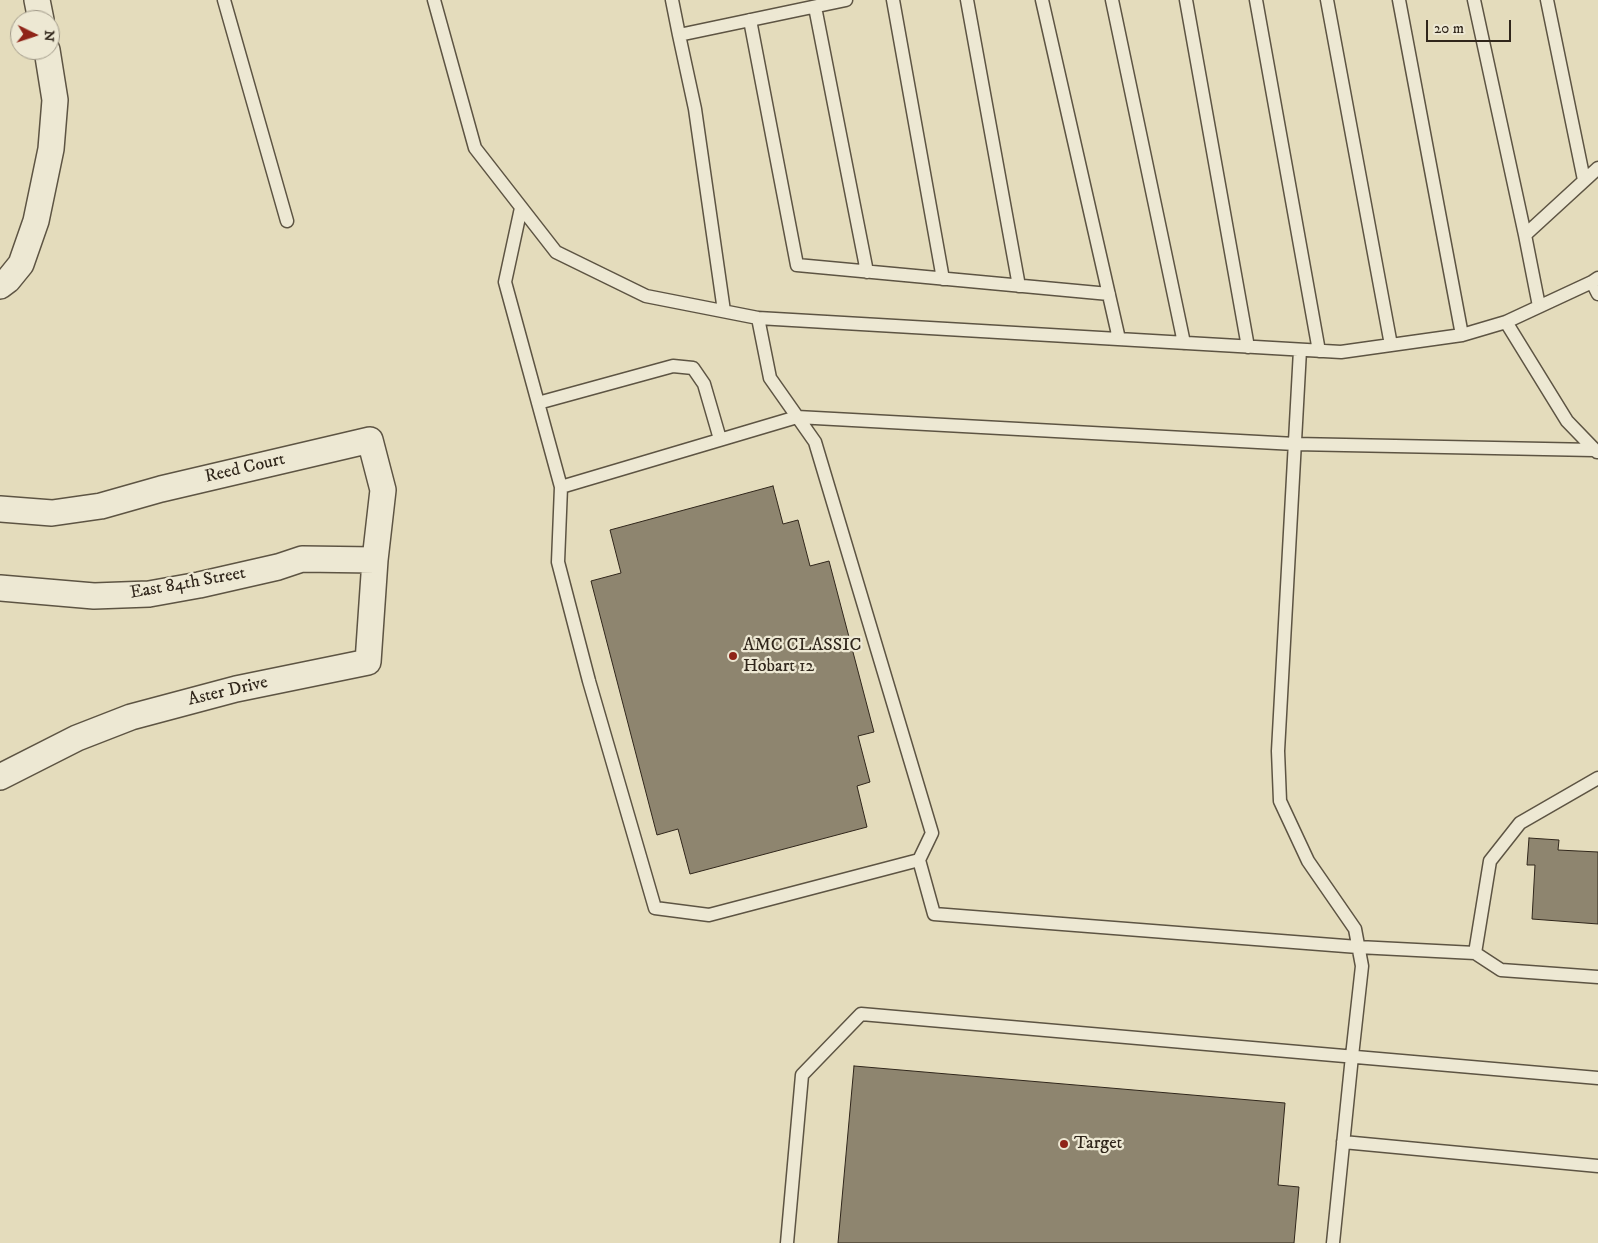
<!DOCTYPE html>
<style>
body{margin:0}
#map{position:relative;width:1598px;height:1243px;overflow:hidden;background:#e4dcbc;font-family:"IM FELL DW Pica",serif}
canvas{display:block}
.north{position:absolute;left:10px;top:10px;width:50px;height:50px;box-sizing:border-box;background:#ede8d3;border:1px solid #a19a89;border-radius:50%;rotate:94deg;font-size:14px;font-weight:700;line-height:20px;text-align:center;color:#30261b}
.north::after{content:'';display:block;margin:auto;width:18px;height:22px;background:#8f2418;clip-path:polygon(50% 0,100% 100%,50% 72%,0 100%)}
.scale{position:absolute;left:1426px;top:20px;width:85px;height:22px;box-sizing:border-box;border:2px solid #30261b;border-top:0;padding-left:6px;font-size:15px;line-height:18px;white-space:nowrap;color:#30261b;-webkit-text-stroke:4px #ede8d3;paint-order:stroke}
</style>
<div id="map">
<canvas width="1598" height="1243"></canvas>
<div class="north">N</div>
<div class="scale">20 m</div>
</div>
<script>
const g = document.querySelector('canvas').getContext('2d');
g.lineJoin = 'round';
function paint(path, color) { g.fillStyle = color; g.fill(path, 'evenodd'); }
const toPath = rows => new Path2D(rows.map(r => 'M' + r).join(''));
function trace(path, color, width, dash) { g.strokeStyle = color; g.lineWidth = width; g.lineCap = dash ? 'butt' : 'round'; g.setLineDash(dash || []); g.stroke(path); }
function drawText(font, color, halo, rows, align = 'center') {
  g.font = font + ' "IM FELL DW Pica",serif'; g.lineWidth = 4.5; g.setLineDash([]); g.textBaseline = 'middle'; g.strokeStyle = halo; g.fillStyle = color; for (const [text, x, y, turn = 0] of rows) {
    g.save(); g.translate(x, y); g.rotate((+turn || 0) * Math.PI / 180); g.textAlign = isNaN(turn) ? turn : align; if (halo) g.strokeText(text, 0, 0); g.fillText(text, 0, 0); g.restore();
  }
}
const building = toPath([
 [773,486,783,524,798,520,810,566,829,561,874,732,858,736,870,782,857,786,867,827,690,874,678,829,657,835,591,581,621,573,610,530,773,486],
 [1529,838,1559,840,1558,850,1598,852,1598,924,1532,919,1535,865,1527,865,1529,838],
 [854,1066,1285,1103,1278,1185,1299,1187,1294,1243,838,1243,854,1066]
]);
paint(building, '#8e856f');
trace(building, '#30261b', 1);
const lane = toPath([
 [224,0,287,221],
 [434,0,475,148,556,252,646,296,758,318,1341,352,1462,335,1506,322,1592,282,1598,278],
 [672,0,679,35],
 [893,0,943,279],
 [967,0,1019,286],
 [1042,0,1119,339],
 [1112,0,1184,343],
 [1186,0,1248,347],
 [1256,0,1319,351],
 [1327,0,1391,345],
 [1399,0,1462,335],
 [1474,0,1525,235,1539,306],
 [1547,0,1584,180],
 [815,7,867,272],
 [750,20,797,265,1109,294],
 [521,208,505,282,561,487,558,562,589,681,655,908,709,915,919,860,932,833,815,442,770,378,758,318],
 [1525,235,1598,168],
 [1592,282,1598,294],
 [724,311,695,109,679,35,846,0],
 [1506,322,1567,421,1597,452],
 [1300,350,1278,751,1280,801,1308,861,1355,929,1362,966,1352,1056,1333,1243],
 [538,403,673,366,693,368,704,384,720,439],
 [561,487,797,417,1295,444,1594,450],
 [919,860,934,914,1358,947,1475,953,1490,861,1520,823,1598,778],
 [1475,953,1501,970,1598,977],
 [1343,1142,1598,1166],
 [787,1243,802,1075,861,1014,1598,1078]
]);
const street = toPath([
 [37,0,41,20],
 [0,286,8,280,21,264,36,221,51,149,55,100,47,50],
 [0,509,52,513,101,506,161,489,370,440,383,490,375,560,368,662,236,689,131,717,77,738,0,777],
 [0,588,94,596,149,594,199,585,278,567,302,559,375,560]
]);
trace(lane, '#5d5443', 15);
trace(street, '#5d5443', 28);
trace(lane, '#ede8d3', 12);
trace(street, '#ede8d3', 25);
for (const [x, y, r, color] of [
 [733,656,5,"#8f2418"],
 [1064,1144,5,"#8f2418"]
]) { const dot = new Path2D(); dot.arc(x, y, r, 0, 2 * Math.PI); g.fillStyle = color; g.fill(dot); trace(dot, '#ede8d3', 2); }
drawText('18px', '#30261b', '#ede8d3', [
 ["Reed Court",245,469,-13],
 ["East 84th Street",188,584,-10],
 ["Aster Drive",228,692,-13]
]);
drawText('18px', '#30261b', '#ede8d3', [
 ["AMC CLASSIC",743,646],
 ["Hobart 12",743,667],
 ["Target",1074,1144]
], 'left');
</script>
